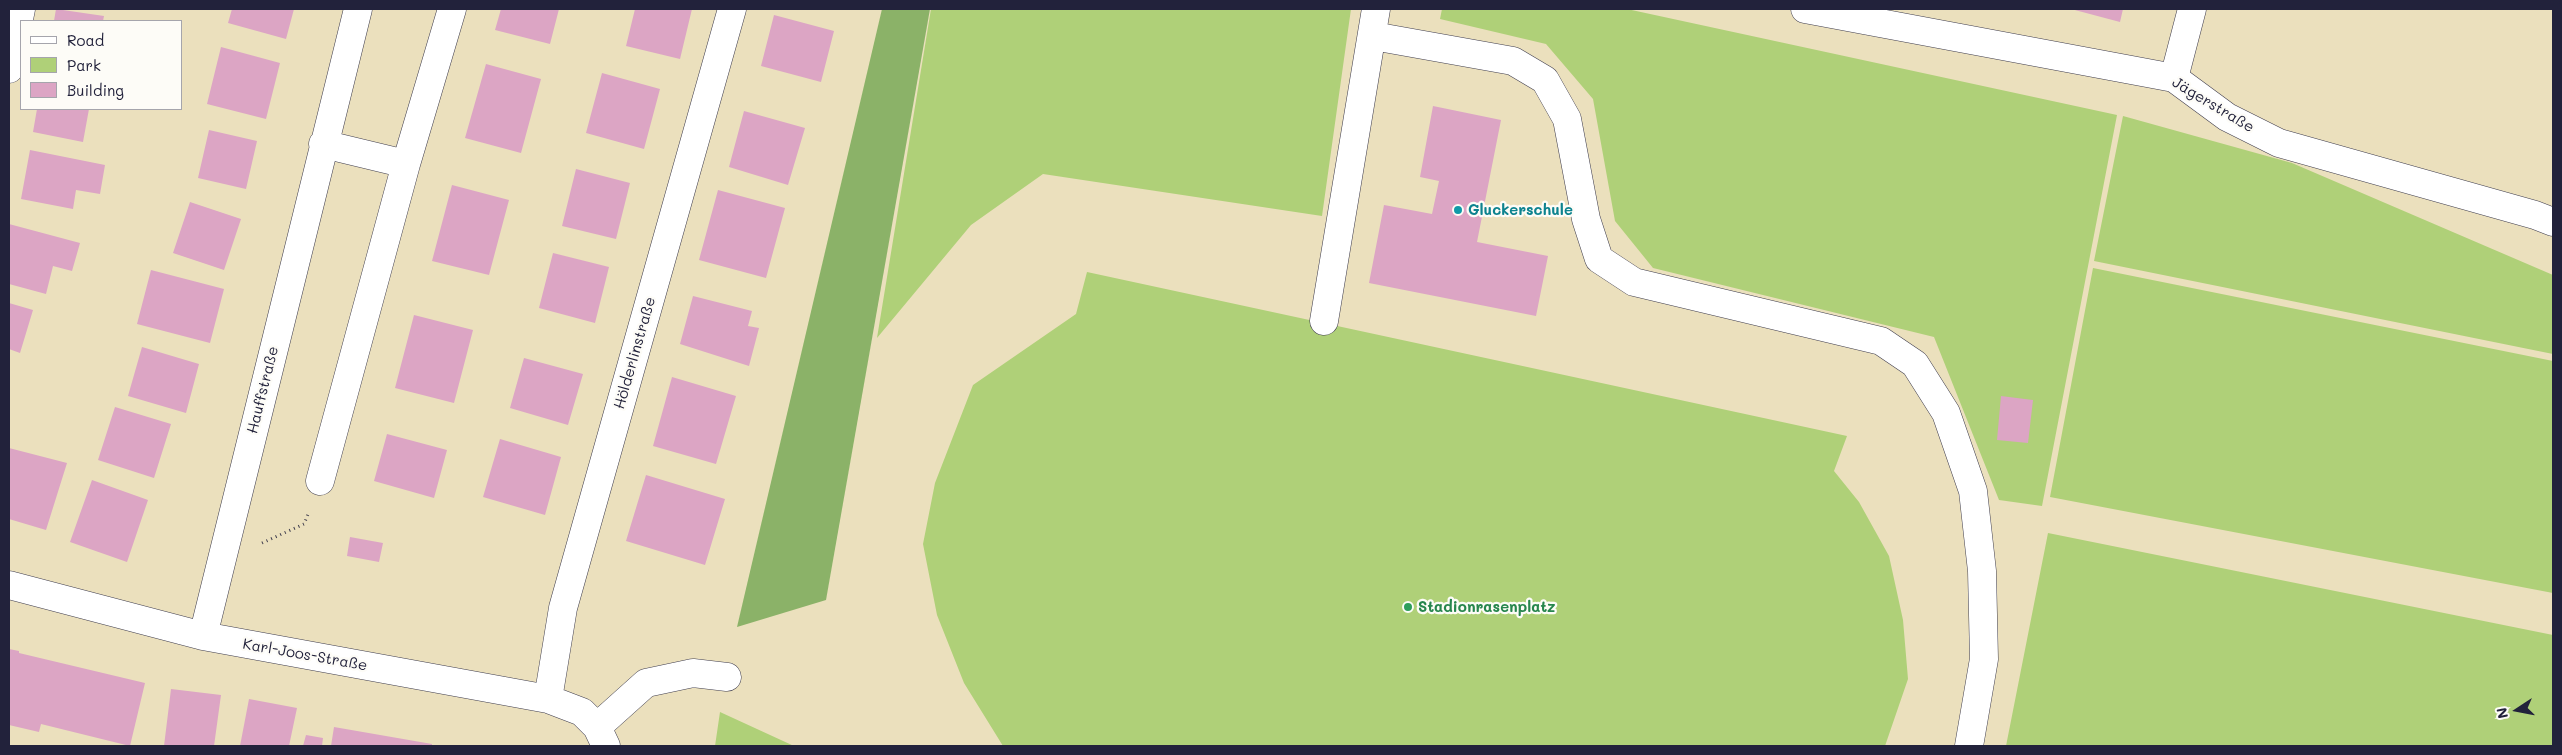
<!DOCTYPE html>
<meta charset="utf-8">
<style>
body{margin:0}
#map{position:relative;width:2562px;height:755px;overflow:hidden;background:#ebe0bd;font-family:Mali,sans-serif}
canvas{display:block}
.frame{position:absolute;inset:0;border:10px solid #22223b;pointer-events:none}
.legend{position:absolute;left:20px;top:20px;width:162px;height:90px;box-sizing:border-box;background:#fdfcf7;border:1px solid #a5a5ac;margin:0;padding:6px 9px;list-style:none;font-size:15px;color:#22223b}
.legend li{display:flex;align-items:center;gap:10px;height:25px}
.legend b{width:25px;border:1px solid #a5a5ac}
.north{position:absolute;left:2492px;top:685px;width:50px;height:50px;-webkit-text-stroke:4px #fdfcf7;paint-order:stroke;rotate:259deg;font-size:14px;font-weight:700;line-height:20px;text-align:center;color:#22223b}
.north::after{content:'';display:block;margin:auto;width:18px;height:22px;background:#22223b;clip-path:polygon(50% 0,100% 100%,50% 72%,0 100%)}
</style>
<div id="map">
<canvas width="2562" height="755"></canvas>
<div class="frame"></div>
<ul class="legend">
<li><b style="height:6px;background:#fff"></b>Road</li>
<li><b style="height:14px;background:#afd078"></b>Park</li>
<li><b style="height:14px;background:#dca5c4"></b>Building</li>
</ul>
<div class="north">N</div>
</div>
<script>
const g = document.querySelector('canvas').getContext('2d');
g.lineJoin = 'round';
function paint(path, color) { g.fillStyle = color; g.fill(path, 'evenodd'); }
const toPath = rows => new Path2D(rows.map(r => 'M' + r).join(''));
function trace(path, color, width, dash) { g.strokeStyle = color; g.lineWidth = width; g.lineCap = dash ? 'butt' : 'round'; g.setLineDash(dash || []); g.stroke(path); }
function drawText(font, color, halo, rows, align = 'center') {
  g.font = font + ' Mali,sans-serif'; g.lineWidth = 4.5; g.setLineDash([]); g.textBaseline = 'middle'; g.strokeStyle = halo; g.fillStyle = color; for (const [text, x, y, turn = 0] of rows) {
    g.save(); g.translate(x, y); g.rotate((+turn || 0) * Math.PI / 180); g.textAlign = isNaN(turn) ? turn : align; if (halo) g.strokeText(text, 0, 0); g.fillText(text, 0, 0); g.restore();
  }
}
paint(toPath([
 [931,9,1351,9,1322,216,1043,174,971,225,877,338],
 [1442,9,1627,9,2117,115,2042,506,1999,500,1934,337,1653,268,1615,221,1593,99,1546,44,1440,19],
 [2123,116,2292,163,2553,275,2553,354,2094,261],
 [2093,268,2553,361,2553,593,2050,497],
 [1087,272,1847,436,1834,471,1859,502,1889,556,1903,620,1908,679,1885,746,1003,746,964,683,937,615,923,544,935,483,973,385,1076,314],
 [2048,533,2553,635,2553,746,2006,746],
 [720,712,794,746,715,746]
]), '#afd078');
paint(toPath([
 [882,9,930,9,826,600,737,627]
]), '#8bb268');
paint(toPath([
 [56,9,104,16,103,21,54,21],
 [232,9,294,9,286,39,228,23],
 [501,9,559,9,550,44,495,30],
 [635,9,692,9,680,59,626,46],
 [2071,9,2123,9,2120,22],
 [774,15,834,31,821,82,761,66],
 [221,47,280,63,266,119,207,104],
 [486,64,541,79,521,153,465,138],
 [602,73,660,89,644,149,586,133],
 [1433,106,1501,120,1477,242,1548,256,1536,316,1369,283,1384,205,1432,214,1439,181,1420,177],
 [37,109,89,109,83,142,33,132],
 [744,111,805,128,788,185,729,167],
 [209,130,257,141,246,189,198,178],
 [30,150,105,165,100,194,76,190,73,209,21,199],
 [576,169,630,183,616,239,562,226],
 [452,185,509,200,489,275,432,261],
 [718,190,785,208,766,278,699,260],
 [190,202,241,219,224,270,173,253],
 [9,224,80,243,72,271,53,266,46,294,9,284],
 [553,253,609,267,595,323,539,308],
 [151,270,224,289,210,343,137,324],
 [693,296,752,311,748,326,759,328,749,366,680,344],
 [9,303,33,310,20,353,9,349],
 [414,315,473,330,454,403,395,388],
 [142,347,199,364,186,413,128,396],
 [524,358,583,374,568,425,510,408],
 [672,377,736,396,716,464,653,446],
 [2001,396,2033,400,2028,443,1997,440],
 [115,407,171,424,154,478,98,460],
 [387,434,447,450,434,498,374,481],
 [500,439,561,457,545,515,483,497],
 [9,448,67,463,46,530,9,519],
 [646,475,725,499,705,565,626,541],
 [92,480,148,500,127,562,70,542],
 [350,537,383,543,379,562,347,556],
 [9,649,19,651,19,653,145,683,130,746,41,724,39,732,9,725],
 [171,689,221,695,214,746,164,746],
 [249,699,297,708,289,746,240,746],
 [334,727,432,744,432,746,331,746],
 [306,735,323,738,322,746,303,746]
]), '#dca5c4');
const minor = toPath([
 [1805,9,2174,78,2227,117,2279,143,2535,215,2553,222],
 [1373,36,1513,61,1545,80,1567,119,1586,219,1599,259,1634,282,1881,341,1915,364,1946,413,1973,491,1982,571,1984,659,1969,746],
 [9,69,21,9],
 [2174,78,2192,9],
 [323,144,406,164],
 [1324,321,1376,9],
 [320,481,406,164,452,9],
 [9,585,203,636,548,699,582,712,597,727,606,746],
 [203,636,358,9],
 [548,699,563,608,732,9],
 [597,727,646,683,693,673,727,677]
]);
trace(minor, '#403e4e', 29);
trace(toPath([
 [262,543,304,524,309,512]
]), '#403e4e', 3, [1, 4]);
trace(minor, '#fff', 28);
for (const [x, y, r, color] of [
 [1458,210,5,"#0f9aa8"],
 [1408,607,5,"#2e9e5b"]
]) { const dot = new Path2D(); dot.arc(x, y, r, 0, 2 * Math.PI); g.fillStyle = color; g.fill(dot); trace(dot, '#fdfcf7', 2); }
drawText('15px', '#22223b', '#fdfcf7', [
 ["Jägerstraße",2213,105,31],
 ["Hölderlinstraße",635,353,-74],
 ["Hauffstraße",263,390,-76],
 ["Karl-Joos-Straße",305,655,10]
]);
drawText('bold 15px', '#0d838f', '#fdfcf7', [
 ["Gluckerschule",1468,210]
], 'left');
drawText('bold 15px', '#27864d', '#fdfcf7', [
 ["Stadionrasenplatz",1418,607]
], 'left');
</script>
